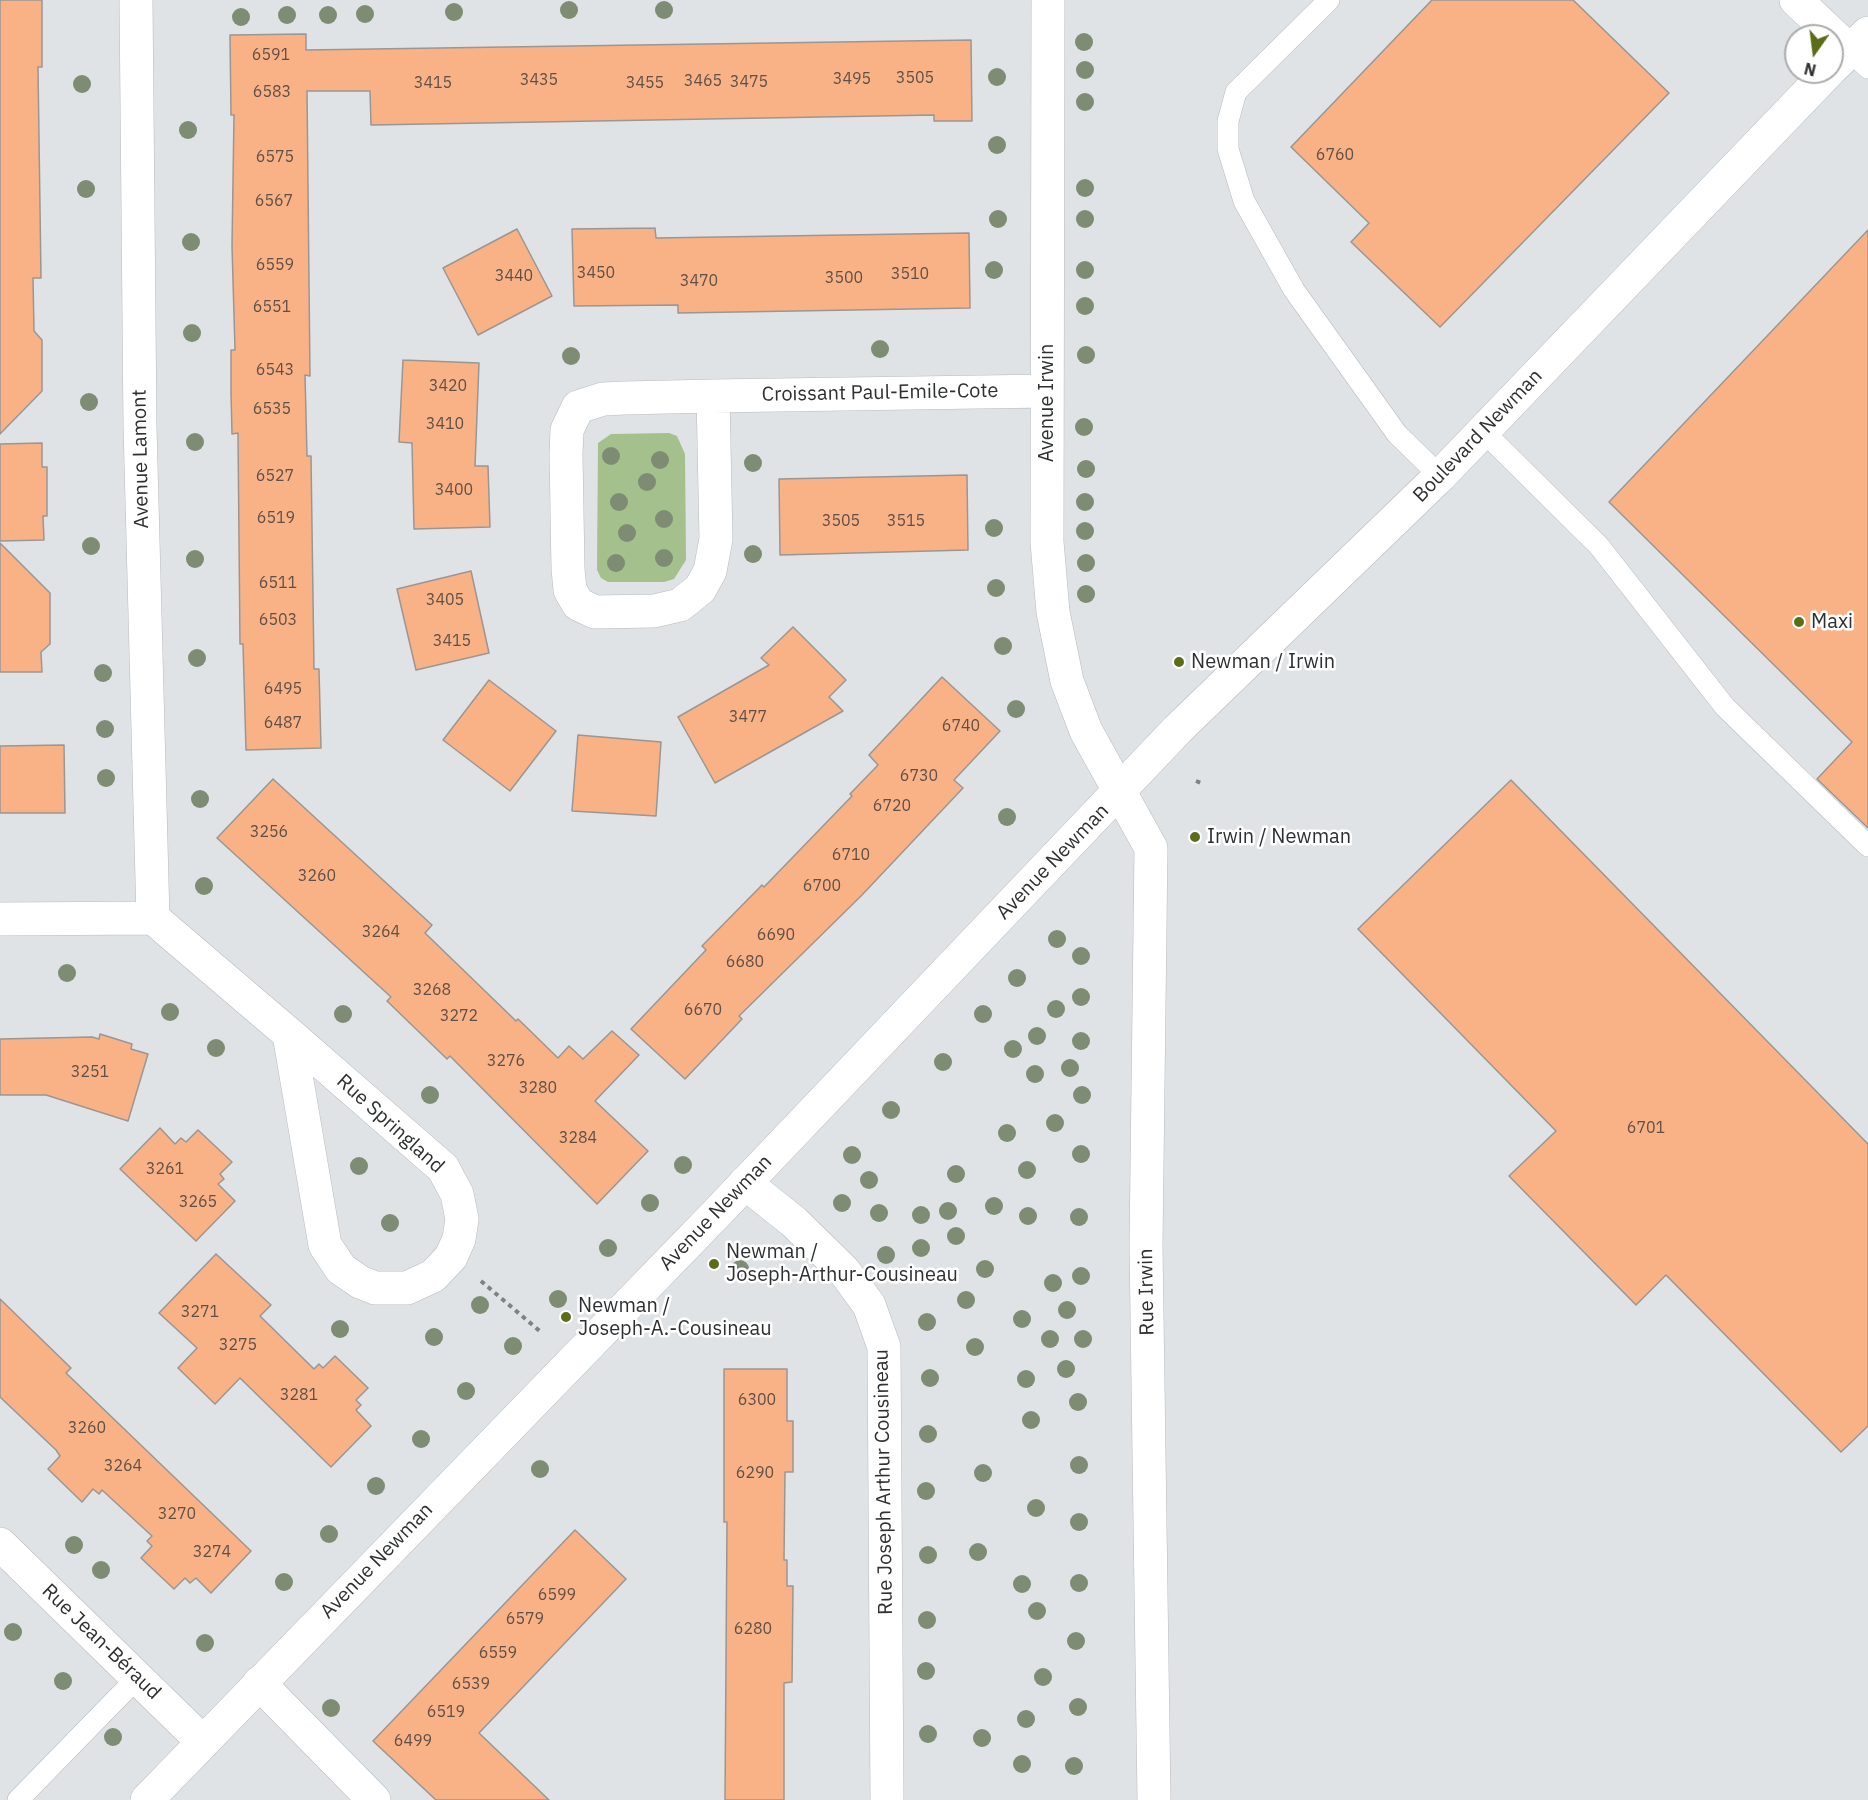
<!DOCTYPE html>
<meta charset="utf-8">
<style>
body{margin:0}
#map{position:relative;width:1868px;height:1800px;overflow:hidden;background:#e0e3e6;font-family:"IBM Plex Sans",sans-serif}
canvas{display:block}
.north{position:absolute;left:1784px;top:24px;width:60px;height:60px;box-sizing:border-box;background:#fff;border:2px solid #abacad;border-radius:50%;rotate:194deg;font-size:16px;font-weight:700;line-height:24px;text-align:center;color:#2e3031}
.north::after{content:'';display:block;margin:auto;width:21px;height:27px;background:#5c6d1a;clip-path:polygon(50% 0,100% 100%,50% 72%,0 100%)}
</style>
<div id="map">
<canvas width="1868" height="1800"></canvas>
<div class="north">N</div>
</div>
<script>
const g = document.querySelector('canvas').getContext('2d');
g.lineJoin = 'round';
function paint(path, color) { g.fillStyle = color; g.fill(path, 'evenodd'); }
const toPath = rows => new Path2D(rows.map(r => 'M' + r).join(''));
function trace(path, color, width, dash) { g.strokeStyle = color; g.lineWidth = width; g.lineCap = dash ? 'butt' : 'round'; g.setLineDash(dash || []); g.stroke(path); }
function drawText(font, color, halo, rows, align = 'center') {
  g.font = font + ' "IBM Plex Sans",sans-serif'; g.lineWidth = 5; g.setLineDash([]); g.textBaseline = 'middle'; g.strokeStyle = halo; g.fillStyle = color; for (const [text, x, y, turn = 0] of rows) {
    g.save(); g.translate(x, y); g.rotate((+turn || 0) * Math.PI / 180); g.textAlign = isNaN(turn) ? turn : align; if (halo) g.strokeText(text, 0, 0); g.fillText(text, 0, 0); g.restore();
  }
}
paint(toPath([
 [669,433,677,436,685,454,686,560,674,579,664,582,608,582,601,578,597,570,598,443,611,434]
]), '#a4c08d');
const building = toPath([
 [0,0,42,0,42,67,38,67,41,278,33,278,34,331,42,340,42,391,0,434,0,0],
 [1432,0,1573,0,1669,93,1440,327,1351,242,1369,223,1291,147,1432,0],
 [306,34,306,50,971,40,972,121,934,121,934,115,371,125,370,91,307,91,310,376,305,375,307,456,311,456,314,669,319,669,321,748,246,750,243,644,240,644,238,433,232,434,231,393,231,350,235,350,232,246,234,115,231,115,230,35,306,34],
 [655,228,656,238,969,233,970,308,678,313,678,305,574,306,572,229,655,228],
 [517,229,552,296,478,335,443,268,517,229],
 [1868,230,1868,828,1817,779,1852,742,1609,502,1868,230],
 [403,360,479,363,475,466,488,466,490,527,414,529,412,443,399,442,403,360],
 [42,443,42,467,47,467,47,516,43,516,44,540,0,541,0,444,42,443],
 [967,475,968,550,780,555,779,479,967,475],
 [0,543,50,593,50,644,41,652,42,672,0,672,0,543],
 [471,571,489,653,416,670,397,589,471,571],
 [793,627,846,680,829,697,843,711,715,783,678,717,769,665,761,658,793,627],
 [942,677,1000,731,954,780,963,788,862,895,739,1016,742,1019,685,1079,631,1029,706,950,702,946,762,885,764,887,852,796,850,794,878,765,869,755,942,677],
 [489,680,556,731,510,791,443,740,489,680],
 [578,735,661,742,656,816,572,811,578,735],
 [64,745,65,813,0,813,0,746,64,745],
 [273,779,432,925,425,933,516,1021,518,1019,558,1058,569,1046,583,1059,612,1031,639,1055,595,1101,648,1151,597,1204,450,1056,447,1059,387,1001,391,997,217,838,273,779],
 [1511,780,1868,1144,1868,1426,1841,1452,1666,1275,1636,1305,1509,1176,1556,1131,1358,929,1511,780],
 [100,1034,132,1044,131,1049,148,1054,128,1121,46,1095,0,1095,0,1039,92,1037,99,1039,100,1034],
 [160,1128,175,1144,181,1138,186,1142,198,1130,232,1162,220,1174,224,1179,218,1184,235,1201,196,1241,120,1169,160,1128],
 [216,1254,271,1305,260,1316,314,1369,319,1364,323,1368,335,1356,368,1388,356,1400,361,1405,356,1410,371,1426,331,1467,240,1378,215,1404,178,1368,197,1348,159,1313,216,1254],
 [0,1299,71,1368,66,1373,251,1551,211,1593,196,1578,190,1583,185,1578,174,1589,141,1558,152,1546,147,1541,152,1536,102,1490,99,1494,93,1489,82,1502,48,1469,60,1456,56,1450,0,1397,0,1299],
 [724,1369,787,1369,787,1421,793,1421,793,1472,785,1472,784,1560,787,1560,787,1586,793,1586,792,1682,784,1683,784,1800,725,1800,727,1522,724,1522,724,1369],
 [575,1530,626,1579,479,1733,549,1800,436,1800,373,1741,575,1530]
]);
paint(building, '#f9b286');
trace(building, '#9a9694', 1.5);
const lane = toPath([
 [1329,0,1236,92,1228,121,1228,149,1244,201,1294,290,1397,434,1440,476],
 [1850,51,1868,68],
 [1484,432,1599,546,1725,707,1868,846],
 [18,1800,138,1677]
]);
const street = toPath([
 [136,0,140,426,153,918],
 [1048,0,1047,542,1053,612,1067,681,1086,731,1151,848,1146,1245,1154,1800],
 [1796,0,1850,51],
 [713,396,716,539,710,571,700,589,680,605,654,611,595,612,578,604,570,590,568,569,566,454,567,430,578,407,603,399,625,398,713,396,1047,391],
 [0,919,153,918,289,1034,443,1168,457,1194,462,1219,459,1239,451,1257,433,1276,407,1288,375,1288,360,1282,341,1269,325,1245,289,1034],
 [745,1183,794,1222,844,1271,869,1305,884,1347,887,1800],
 [0,1544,202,1741],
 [259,1683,374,1800]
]);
const secondary = toPath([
 [1832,68,1868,33],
 [147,1800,714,1216,1178,729,1440,476,1828,72]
]);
trace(lane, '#b7babd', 22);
trace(street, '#b7babd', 34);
trace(secondary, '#b7babd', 34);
trace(toPath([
 [1196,781,1201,783],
 [481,1281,542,1333]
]), '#7f8283', 4, [4.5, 4.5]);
trace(lane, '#fff', 21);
trace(street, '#fff', 33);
trace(secondary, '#fff', 33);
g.fillStyle = '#7e8c73';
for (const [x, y] of [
 [569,10],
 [664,10],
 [454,12],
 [365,14],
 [287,15],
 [328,15],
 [241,17],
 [1084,42],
 [1085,70],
 [997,77],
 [82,84],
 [1085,102],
 [188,130],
 [997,145],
 [1085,188],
 [86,189],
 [998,219],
 [1085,219],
 [191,242],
 [994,270],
 [1085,270],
 [1085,306],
 [192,333],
 [880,349],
 [1086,355],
 [571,356],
 [89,402],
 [1084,427],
 [195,442],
 [611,456],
 [660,460],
 [753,463],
 [1086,469],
 [647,482],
 [619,502],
 [1085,502],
 [664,519],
 [994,528],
 [1085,531],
 [627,533],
 [91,546],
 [753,554],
 [664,558],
 [195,559],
 [616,563],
 [1086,563],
 [996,588],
 [1086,594],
 [1003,646],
 [197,658],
 [103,673],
 [1016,709],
 [105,729],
 [106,778],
 [200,799],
 [1007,817],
 [204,886],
 [1057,939],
 [1081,956],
 [67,973],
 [1017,978],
 [1081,997],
 [1056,1009],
 [170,1012],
 [343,1014],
 [983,1014],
 [1037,1036],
 [1081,1041],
 [216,1048],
 [1013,1049],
 [943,1062],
 [1070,1068],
 [1035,1074],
 [430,1095],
 [1082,1095],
 [891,1110],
 [1055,1123],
 [1007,1133],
 [1081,1154],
 [852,1155],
 [683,1165],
 [359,1166],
 [1027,1170],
 [956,1174],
 [869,1180],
 [650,1203],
 [842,1203],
 [994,1206],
 [948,1211],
 [879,1213],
 [921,1215],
 [1028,1216],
 [1079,1217],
 [390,1223],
 [956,1236],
 [608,1248],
 [921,1248],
 [886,1255],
 [740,1269],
 [985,1269],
 [1081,1276],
 [1053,1283],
 [558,1299],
 [966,1300],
 [480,1305],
 [1067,1310],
 [1022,1319],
 [927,1322],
 [340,1329],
 [434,1337],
 [1050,1339],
 [1083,1339],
 [513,1346],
 [975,1347],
 [1066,1369],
 [930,1378],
 [1026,1379],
 [466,1391],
 [1078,1402],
 [1031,1420],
 [928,1434],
 [421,1439],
 [1079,1465],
 [540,1469],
 [983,1473],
 [376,1486],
 [926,1491],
 [1036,1508],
 [1079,1522],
 [329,1534],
 [74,1545],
 [978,1552],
 [928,1555],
 [101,1570],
 [284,1582],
 [1079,1583],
 [1022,1584],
 [1037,1611],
 [927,1620],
 [13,1632],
 [1076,1641],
 [205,1643],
 [926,1671],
 [1043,1677],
 [63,1681],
 [1078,1707],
 [331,1708],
 [1026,1719],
 [928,1734],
 [113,1737],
 [982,1738],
 [1022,1764],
 [1074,1766]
]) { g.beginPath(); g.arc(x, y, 9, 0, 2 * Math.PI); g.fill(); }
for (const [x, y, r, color] of [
 [1799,622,6,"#5c6d1a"],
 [1179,662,6,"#5c6d1a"],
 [1195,837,6,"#5c6d1a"],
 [714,1264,6,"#5c6d1a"],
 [566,1317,6,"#5c6d1a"]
]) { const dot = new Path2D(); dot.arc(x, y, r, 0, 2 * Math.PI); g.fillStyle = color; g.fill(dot); trace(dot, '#fff', 2); }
drawText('16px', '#615046', null, [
 ["6591",271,55],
 ["3505",915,78],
 ["3495",852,79],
 ["3435",539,80],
 ["3465",703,81],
 ["3475",749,82],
 ["3415",433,83],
 ["3455",645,83],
 ["6583",272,92],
 ["6760",1335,155],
 ["6575",275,157],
 ["6567",274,201],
 ["6559",275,265],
 ["3450",596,273],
 ["3510",910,274],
 ["3440",514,276],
 ["3500",844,278],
 ["3470",699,281],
 ["6551",272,307],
 ["6543",275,370],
 ["3420",448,386],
 ["6535",272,409],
 ["3410",445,424],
 ["6527",275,476],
 ["3400",454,490],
 ["6519",276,518],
 ["3505",841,521],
 ["3515",906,521],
 ["6511",278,583],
 ["3405",445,600],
 ["6503",278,620],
 ["3415",452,641],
 ["6495",283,689],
 ["3477",748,717],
 ["6487",283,723],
 ["6740",961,726],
 ["6730",919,776],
 ["6720",892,806],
 ["3256",269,832],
 ["6710",851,855],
 ["3260",317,876],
 ["6700",822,886],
 ["3264",381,932],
 ["6690",776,935],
 ["6680",745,962],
 ["3268",432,990],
 ["6670",703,1010],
 ["3272",459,1016],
 ["3276",506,1061],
 ["3251",90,1072],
 ["3280",538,1088],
 ["6701",1646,1128],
 ["3284",578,1138],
 ["3261",165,1169],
 ["3265",198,1202],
 ["3271",200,1312],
 ["3275",238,1345],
 ["3281",299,1395],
 ["6300",757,1400],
 ["3260",87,1428],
 ["3264",123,1466],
 ["6290",755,1473],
 ["3270",177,1514],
 ["3274",212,1552],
 ["6599",557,1595],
 ["6579",525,1619],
 ["6280",753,1629],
 ["6559",498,1653],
 ["6539",471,1684],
 ["6519",446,1712],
 ["6499",413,1741]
]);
drawText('20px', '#2e3031', '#fff', [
 ["Croissant Paul-Emile-Cote",880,393,-1],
 ["Avenue Irwin",1047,403,-90],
 ["Boulevard Newman",1478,436,-46],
 ["Avenue Lamont",141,459,-91],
 ["Avenue Newman",1053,862,-46],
 ["Rue Springland",390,1124,42],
 ["Avenue Newman",716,1213,-46],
 ["Rue Irwin",1147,1292,-91],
 ["Rue Joseph Arthur Cousineau",884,1482,-91],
 ["Avenue Newman",377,1561,-46],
 ["Rue Jean-Béraud",101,1642,44]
]);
drawText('20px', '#2e3031', '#fff', [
 ["Maxi",1811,622],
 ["Newman / Irwin",1191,662],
 ["Irwin / Newman",1207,837],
 ["Newman /",726,1252],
 ["Joseph-Arthur-Cousineau",726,1275],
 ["Newman /",578,1306],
 ["Joseph-A.-Cousineau",578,1329]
], 'left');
</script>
